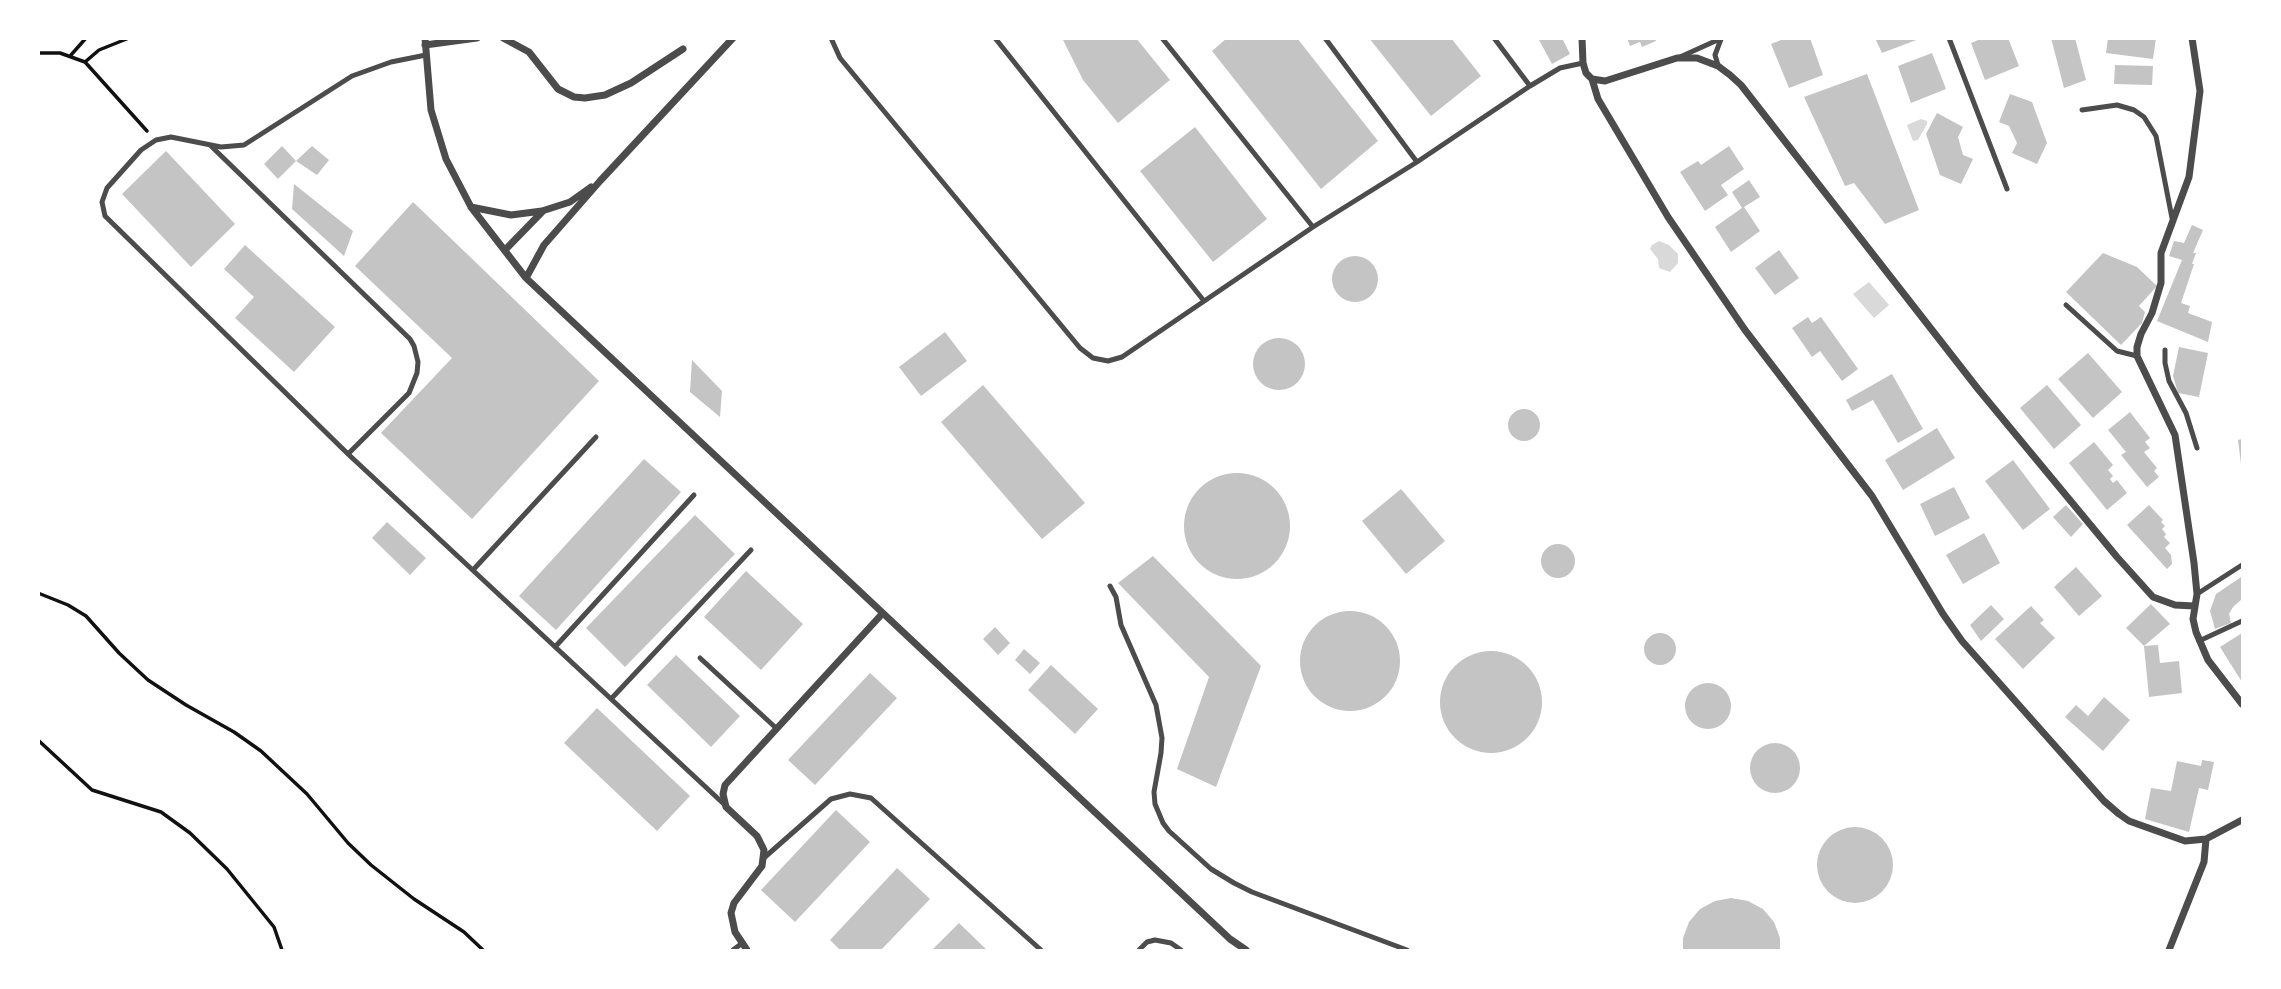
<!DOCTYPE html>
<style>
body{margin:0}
#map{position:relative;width:2281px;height:989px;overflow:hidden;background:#fff;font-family:Manrope,sans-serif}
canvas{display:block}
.frame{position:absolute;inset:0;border:40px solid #fff;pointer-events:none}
</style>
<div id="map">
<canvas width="2281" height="989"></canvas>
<div class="frame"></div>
</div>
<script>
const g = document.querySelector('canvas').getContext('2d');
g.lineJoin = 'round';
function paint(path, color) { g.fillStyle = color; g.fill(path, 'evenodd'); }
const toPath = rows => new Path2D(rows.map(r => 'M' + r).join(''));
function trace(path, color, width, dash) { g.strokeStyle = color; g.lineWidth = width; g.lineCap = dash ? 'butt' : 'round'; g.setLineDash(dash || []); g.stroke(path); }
paint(toPath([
 [1921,119,1927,121,1927,124,1918,140,1913,141,1907,125],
 [1659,241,1669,245,1678,254,1678,263,1670,272,1659,268,1658,259,1650,249,1652,245],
 [1869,282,1889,305,1874,318,1853,294]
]), '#d9d9d9');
paint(toPath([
 [1062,38,1136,38,1170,80,1118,123,1083,80],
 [1227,38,1297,38,1378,141,1321,189,1212,51],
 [1369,38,1451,38,1481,76,1431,116],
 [1538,38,1562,38,1570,54,1552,64],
 [1627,38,1655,38,1656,41,1642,47,1640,42,1630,46],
 [1786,38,1810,38,1823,75,1789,88,1771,44],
 [1875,38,1919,38,1919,39,1882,53],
 [1983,38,2008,38,2019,66,1985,80,1971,43],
 [2051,38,2075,38,2086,80,2064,88],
 [2108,38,2156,38,2153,59,2106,53],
 [1932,53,1946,89,1911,103,1898,66],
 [2115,65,2153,66,2152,85,2114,84],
 [1867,74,1919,210,1885,224,1854,183,1845,186,1804,97],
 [2010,94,2032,102,2047,143,2037,164,2012,153,2017,143,2009,126,1999,122],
 [1937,113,1963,127,1958,137,1963,155,1973,159,1961,184,1940,175,1926,134],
 [1195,127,1267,219,1213,262,1140,171],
 [282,146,296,161,278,179,264,164],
 [312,146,329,160,317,175,296,161],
 [1729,146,1744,169,1721,185,1728,195,1705,211,1680,172,1698,161,1701,165],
 [166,151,235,224,191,267,122,194],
 [1749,180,1760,197,1744,207,1760,231,1731,252,1715,227,1742,208,1732,192],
 [294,184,353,231,344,256,292,209],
 [413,202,599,381,472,519,381,433,452,358,355,266],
 [2192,225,2203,230,2193,253,2196,253,2192,264,2194,264,2181,303,2190,306,2188,313,2212,322,2208,342,2157,321,2182,260,2169,256,2174,241,2184,243],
 [245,245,335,327,294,372,235,318,254,297,224,269],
 [1779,250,1799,278,1775,295,1755,268],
 [2103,253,2137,267,2157,286,2139,306,2145,312,2142,323,2121,345,2066,292],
 '1332 279a23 23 0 1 1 46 0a23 23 0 1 1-46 0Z',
 [1808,317,1812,323,1821,317,1858,369,1842,381,1820,351,1812,357,1792,328],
 [945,332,967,361,921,396,899,367],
 '1253 364a26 26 0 1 1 52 0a26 26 0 1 1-52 0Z',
 [2179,347,2208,353,2199,397,2178,393,2173,376],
 [2088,353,2122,392,2093,418,2058,379],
 [692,360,722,391,720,417,690,392],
 [1892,374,1923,429,1898,443,1873,400,1852,411,1846,400],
 [983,385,1085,503,1042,539,941,422],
 [2047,385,2081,425,2054,449,2020,408],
 '1508 425a16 16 0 1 1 32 0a16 16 0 1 1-32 0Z',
 [2130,412,2150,438,2145,442,2150,448,2144,452,2157,468,2154,471,2159,477,2147,487,2121,455,2126,452,2108,430],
 [1937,428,1955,458,1903,490,1885,460],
 [2242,439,2242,464,2241,464,2238,440],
 [2094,442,2113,465,2108,470,2113,476,2110,479,2113,483,2117,480,2127,493,2107,510,2069,463],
 [644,459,681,492,556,630,519,596],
 [2013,460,2050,509,2023,530,1985,481],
 '1184 526a53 53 0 1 1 106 0a53 53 0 1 1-106 0Z',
 [1954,487,1970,518,1935,536,1920,504],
 [1401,489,1445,541,1406,574,1362,521],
 [2066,505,2083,524,2071,537,2053,517],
 [2149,505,2163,520,2161,522,2165,526,2162,529,2166,534,2164,537,2170,543,2165,548,2171,555,2172,564,2167,569,2127,525],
 [695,515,735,554,625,667,586,628],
 [387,522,426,558,410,575,372,538],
 [1984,533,2000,563,1963,584,1946,555],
 '1541 561a17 17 0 1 1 34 0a17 17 0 1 1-34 0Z',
 [1153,556,1261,666,1216,787,1177,769,1209,677,1118,583],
 [2076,567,2102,596,2079,616,2054,587],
 [746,571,803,624,761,670,704,617],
 [2241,577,2242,599,2233,607,2229,614,2231,623,2215,629,2210,611,2216,594],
 [2151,604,2170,624,2144,646,2126,628],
 [1991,605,2004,619,1981,641,1970,625],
 [2031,606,2044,620,2040,623,2055,638,2023,669,1995,639],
 '1300 661a50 50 0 1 1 100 0a50 50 0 1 1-100 0Z',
 [995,627,1010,643,998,655,983,639],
 [2242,633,2242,682,2220,647],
 '1644 649a16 16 0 1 1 32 0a16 16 0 1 1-32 0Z',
 [2158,645,2160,663,2179,661,2182,693,2149,697,2144,646],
 [1024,649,1040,663,1030,674,1015,660],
 '1440 702a51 51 0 1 1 102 0a51 51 0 1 1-102 0Z',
 [676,655,740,716,711,747,647,685],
 [1051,665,1098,709,1075,734,1028,690],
 [870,673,897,698,815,785,788,760],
 '1685 706a23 23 0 1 1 46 0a23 23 0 1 1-46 0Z',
 [2104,697,2130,720,2103,751,2065,717,2076,705,2088,716],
 [597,708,690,796,657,831,564,743],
 '1750 768a25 25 0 1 1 50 0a25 25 0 1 1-50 0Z',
 [2202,760,2214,762,2208,790,2199,788,2189,832,2145,819,2151,788,2171,791,2177,761,2201,766],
 [836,810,870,842,795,922,761,890],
 '1817 865a38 38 0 1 1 76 0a38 38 0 1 1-76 0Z',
 [897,868,930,899,881,950,840,950,830,940],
 [1731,898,1748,901,1763,909,1774,922,1780,938,1780,950,1683,950,1683,938,1689,922,1700,909,1715,901],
 [959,923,987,950,932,950]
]), '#c4c4c4');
trace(toPath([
 [38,53,60,53,85,62,147,131],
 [71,55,86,38],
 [85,62,99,50,129,38],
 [38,593,68,605,86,616,119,653,148,680,186,705,234,732,261,751,307,794,348,843,371,865,414,899,464,932,483,950],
 [38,740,92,790,161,812,190,833,227,869,274,927,282,950]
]), '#111', 3.5);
trace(toPath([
 [831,38,840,58,1080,348,1093,358,1108,361,1122,357,1313,227,1417,162,1530,86,1560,68,1583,63],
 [995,38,1204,301],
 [1162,38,1313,227],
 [1325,38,1417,162],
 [1494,38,1530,86],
 [1949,38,2007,189],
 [426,55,391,62,352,76,244,145,221,147,171,137,156,140,141,150,107,188,102,202,105,216,348,454,726,806],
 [1680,57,1722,38],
 [1718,65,1715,55,1721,39],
 [2082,110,2117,105,2134,110,2144,117,2156,136,2172,218],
 [211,146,410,339,414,346,418,362,417,373,409,393,348,454],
 [2066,305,2117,351,2137,356],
 [2165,350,2165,363,2169,381,2186,413,2197,448],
 [473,570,596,437],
 [1110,586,1116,597,1121,625,1156,705,1162,738,1161,753,1154,792,1155,804,1163,823,1169,831,1211,869,1234,883,1252,892,1407,950],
 [2197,594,2242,565],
 [2199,641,2242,621],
 [555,647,694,495],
 [700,658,776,728],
 [611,699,751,550],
 [765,857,831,799,850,794,871,798,1041,950],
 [733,950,741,944],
 [1139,950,1147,942,1155,940,1171,943,1181,950]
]), '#4c4c4c', 5);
trace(toPath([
 [425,38,431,110,446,159,471,207,526,278,1230,939,1246,950],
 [503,38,529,52,558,89,574,97,585,98,605,95,631,83,683,49],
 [1582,38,1583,63,1586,73,1592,79,1598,99,1668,217,1745,330,1872,496,1943,614,1962,641,2104,801,2119,814,2129,821,2185,841,2206,839,2242,820],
 [2192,38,2200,91,2189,177,2161,253,2161,283,2152,313,2141,334,2137,347,2137,356,2175,435,2194,563,2197,594,2193,619,2196,632,2208,660,2242,704],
 [425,45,477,38],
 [1592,79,1605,81,1677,58,1697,58,1718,66,1730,75,1741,85,1978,389,2117,557,2153,597,2175,605,2194,606],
 [471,207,511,215,542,211,570,202,591,187],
 [505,250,542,212],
 [526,278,544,245,600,181,733,38],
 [747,950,735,932,731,913,734,903,762,866,764,850,757,836,726,807,723,794,725,785,882,614],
 [2169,950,2204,862,2206,839]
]), '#4c4c4c', 7);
</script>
